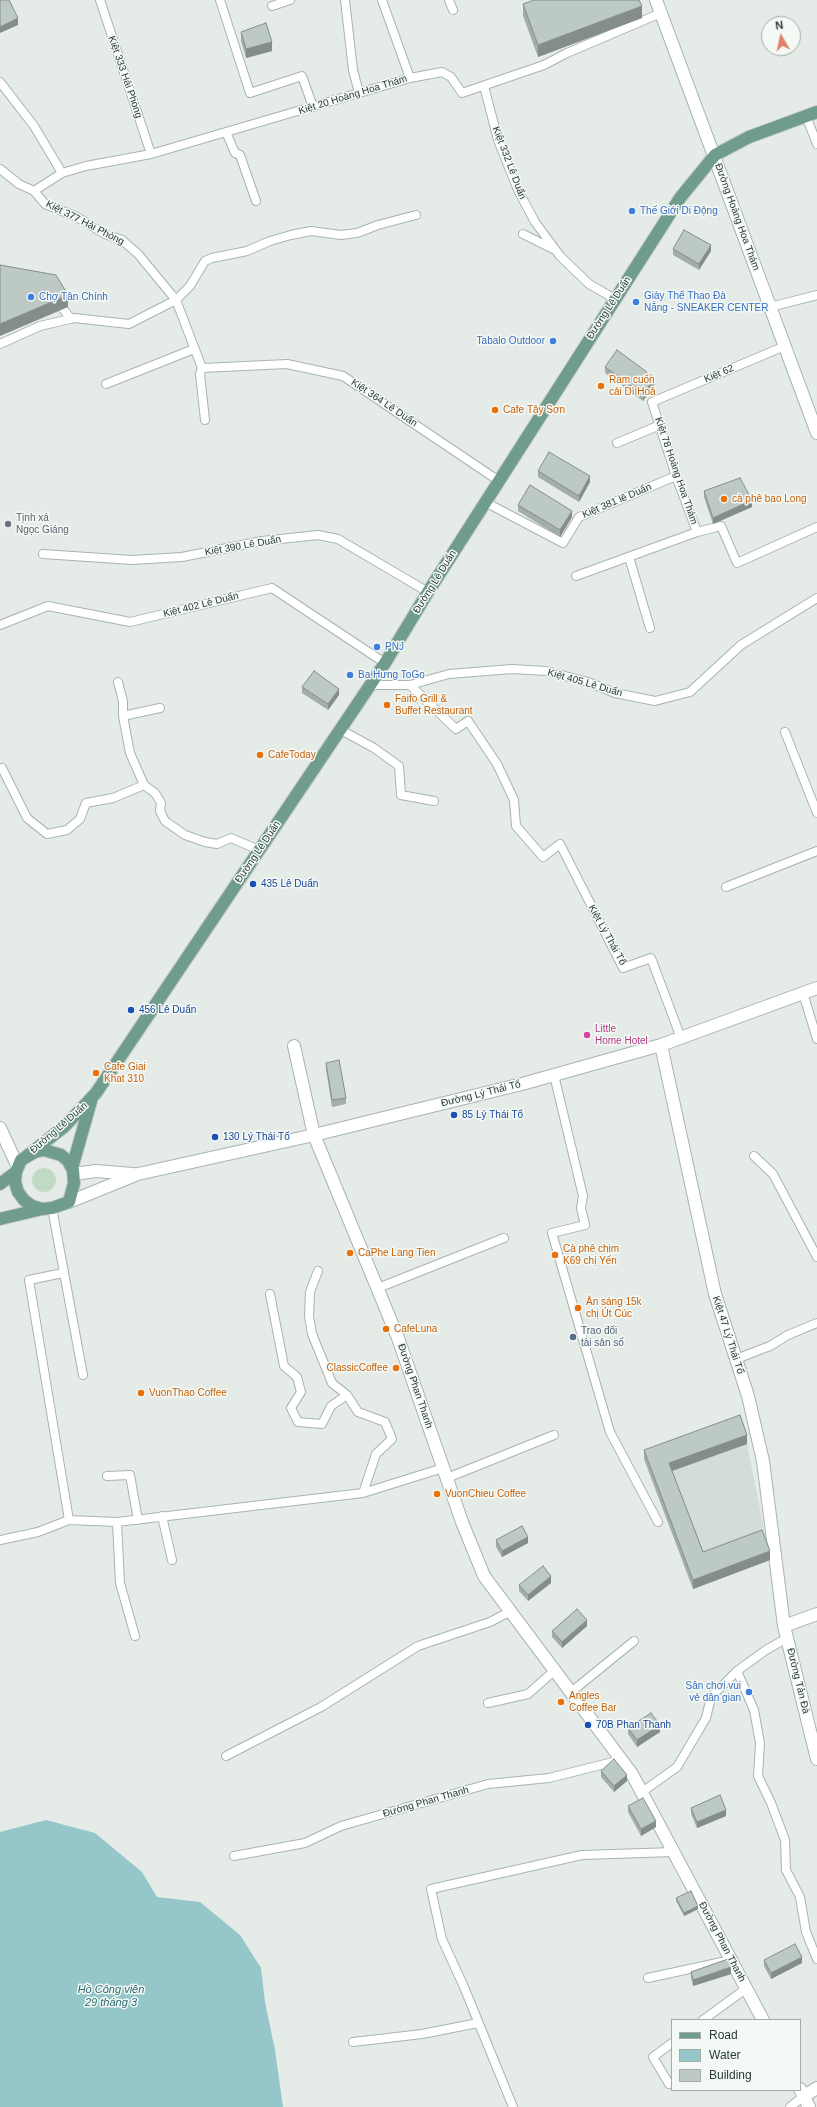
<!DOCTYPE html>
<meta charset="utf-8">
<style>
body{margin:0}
#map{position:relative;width:817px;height:2107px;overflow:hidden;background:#e5ece8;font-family:Arial,sans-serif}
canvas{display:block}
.legend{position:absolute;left:671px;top:2019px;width:130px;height:72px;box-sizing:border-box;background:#f5f9f6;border:1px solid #a2ada8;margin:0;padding:5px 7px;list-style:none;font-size:12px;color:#263c34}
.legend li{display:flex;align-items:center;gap:8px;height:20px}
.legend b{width:20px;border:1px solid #a2ada8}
.north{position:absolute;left:761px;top:16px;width:40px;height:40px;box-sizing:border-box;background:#f5f9f6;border:1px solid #a2ada8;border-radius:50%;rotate:351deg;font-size:11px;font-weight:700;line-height:16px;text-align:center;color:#263c34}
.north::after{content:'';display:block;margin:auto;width:14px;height:18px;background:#e1816e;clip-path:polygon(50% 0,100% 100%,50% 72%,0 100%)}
</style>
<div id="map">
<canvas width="817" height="2107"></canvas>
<ul class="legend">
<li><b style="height:5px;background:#6f9c8d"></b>Road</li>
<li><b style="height:11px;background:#94c6ca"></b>Water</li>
<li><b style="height:11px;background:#bdc9c4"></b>Building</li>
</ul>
<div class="north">N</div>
</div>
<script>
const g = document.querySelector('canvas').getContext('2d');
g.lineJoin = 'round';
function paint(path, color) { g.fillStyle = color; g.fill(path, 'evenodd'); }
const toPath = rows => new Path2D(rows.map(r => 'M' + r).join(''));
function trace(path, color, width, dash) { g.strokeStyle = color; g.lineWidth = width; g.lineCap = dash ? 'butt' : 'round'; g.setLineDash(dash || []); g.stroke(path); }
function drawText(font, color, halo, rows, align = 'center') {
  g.font = font + ' Arial,sans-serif'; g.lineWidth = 3; g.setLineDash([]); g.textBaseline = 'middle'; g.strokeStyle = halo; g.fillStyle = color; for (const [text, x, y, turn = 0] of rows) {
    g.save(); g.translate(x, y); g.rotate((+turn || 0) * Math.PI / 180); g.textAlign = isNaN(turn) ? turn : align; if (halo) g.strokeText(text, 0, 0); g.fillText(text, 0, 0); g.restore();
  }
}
paint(toPath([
 [740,1424,747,1444,770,1560,693,1589,644,1459]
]), '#d3dcd7');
paint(toPath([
 '32 1180a12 12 0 1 1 24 0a12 12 0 1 1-24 0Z'
]), '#c0dac5');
paint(toPath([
 [46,1820,95,1833,142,1872,157,1897,200,1902,240,1935,261,1968,265,2002,275,2050,283,2107,0,2107,0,1832]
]), '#94c6ca');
const service = toPath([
 [100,0,151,154],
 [220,0,250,93,302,76,313,107],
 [345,0,353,70,359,93],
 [382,0,410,78],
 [449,0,453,10],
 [272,6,290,0],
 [0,82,34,126,62,173],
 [484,86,498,140,518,190,535,222,560,256,589,284,615,299],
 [806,116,817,144],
 [226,132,235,153,240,155,256,201],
 [0,169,19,184,34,191,45,204,77,217,105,234,122,240,138,254,176,300,202,368,287,364,343,376,499,481],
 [34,191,62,173,86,166,151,154,410,78,442,72,451,77,462,93,544,65,567,53,661,13],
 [523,234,553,249],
 [57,301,71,319],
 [770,307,817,295],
 [0,344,40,326,74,318,129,324,176,300,190,286,205,261,212,258,247,251,270,241,291,235,311,231,341,235,357,233,378,225,416,215],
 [785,346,652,402,676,476,697,532,721,526,737,563,817,527],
 [202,368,200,374,205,420],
 [106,384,194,349],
 [617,443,660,425],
 [485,502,563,543,579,517,676,476],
 [43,554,132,560,182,557,262,541,318,535,338,539,428,592],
 [629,557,650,628],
 [576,576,697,532],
 [0,625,48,606,130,622,272,588,385,663],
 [118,682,123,701,123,716,130,753,144,785],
 [370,685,410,685,449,674,512,669,546,671,588,682,615,693,655,701,690,692,741,645,817,598],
 [410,685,456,729,468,721,497,764,514,800,516,826,543,857,560,844,623,968,651,958,681,1038],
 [123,716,160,708],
 [341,730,374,748,399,766,401,795,434,801],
 [785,732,817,813],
 [2,768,27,818,47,834,67,830,80,819,86,803,113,798,144,785,155,793,161,803,160,811,165,821,185,835,205,842,217,844,231,838,259,850],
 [726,887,817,851],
 [803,993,817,1039],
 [554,1075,583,1196,581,1208,585,1225,552,1233,610,1432,658,1522],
 [754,1156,773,1174,817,1257],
 [52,1208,83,1375],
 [318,1271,310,1292,309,1316,312,1334,332,1383,347,1395,358,1412,385,1422,392,1439,376,1454,363,1493],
 [63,1273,29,1280,69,1520],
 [378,1288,504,1238],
 [270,1294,284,1366,297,1377,301,1392,291,1408,298,1422,322,1424,331,1406,347,1395],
 [736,1359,770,1346,788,1335,817,1323],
 [107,1476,130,1475,138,1520],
 [447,1478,554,1435],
 [162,1516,172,1560],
 [117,1522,120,1583,135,1636],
 [0,1540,38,1532,69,1520,117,1522,363,1493,443,1468],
 [737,1671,754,1710,760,1743,758,1776,771,1803,785,1840,786,1870,800,1897,806,1932,817,1959],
 [570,1693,634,1641],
 [488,1703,528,1694,554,1671],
 [226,1756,321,1707,418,1646,490,1622,509,1612],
 [642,1792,677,1767,706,1718,711,1697,737,1671,766,1650,787,1638],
 [234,1856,305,1843,341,1826,488,1784,549,1778,621,1760],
 [648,1978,731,1960],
 [703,2020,747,1988],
 [353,2042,422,2034,478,2023],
 [669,2084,653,2057,672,2043],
 [513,2107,464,1987,442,1939,431,1889,582,1855,674,1852],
 [790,2107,804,2096]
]);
const minor = toPath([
 [661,1045,715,1294,748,1396,763,1461,784,1626,817,1759],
 [294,1046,314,1135,398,1338,462,1522,484,1576,632,1774,763,2020],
 [0,1128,18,1167],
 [784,1626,817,1614],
 [800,2089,809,2107],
 [804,2096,817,2088]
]);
const tertiary = toPath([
 [74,1174,96,1171,133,1174],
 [69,1202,138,1174,314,1135,522,1084,661,1045,817,988]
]);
const secondary = toPath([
 [656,0,817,433]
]);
const primary = toPath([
 [44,1150,61,1155,68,1161,73,1170,74,1183,69,1202,52,1208,42,1209,32,1206,24,1200,18,1192,15,1182,16,1172,21,1160,35,1152,44,1150],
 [27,1156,65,1126,96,1093,385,663,428,592,680,198,715,155,749,137,817,112],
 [72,1168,91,1101],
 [0,1184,16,1172],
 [0,1219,42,1209]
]);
trace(service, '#a8b4ae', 10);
trace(minor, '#a8b4ae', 14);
trace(tertiary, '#a8b4ae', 14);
trace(secondary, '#a4b6af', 14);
trace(primary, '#c2c8c6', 14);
trace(service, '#fff', 8);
trace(minor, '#fff', 12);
trace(tertiary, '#fff', 12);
trace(secondary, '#fff', 12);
trace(primary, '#6f9c8d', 12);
paint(toPath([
 [523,4,642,18,538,57,523,16],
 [241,32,272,51,246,58,241,41],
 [673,249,711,251,699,270,673,255],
 [605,367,655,384,643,401,605,373],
 [538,471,590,482,579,502,538,477],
 [704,491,752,507,713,524,704,497],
 [518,505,572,517,560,537,518,511],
 [302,687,339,695,328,710,302,693],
 [326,1063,346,1098,346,1104,332,1107,326,1069],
 [747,1444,672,1471,703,1552,770,1560,693,1589,644,1459,644,1450],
 [496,1540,528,1543,502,1557,496,1547],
 [551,1583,528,1601,519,1591,519,1585],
 [587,1626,562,1648,552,1637,552,1631],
 [628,1728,660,1732,637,1747,628,1734],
 [601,1771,627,1781,614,1792,601,1777],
 [628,1806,656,1827,641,1836,628,1812],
 [691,1808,726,1816,697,1828,691,1814],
 [676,1898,698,1909,684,1916,676,1901],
 [764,1960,802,1963,771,1979,764,1966],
 [691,1972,731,1974,693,1986,691,1978]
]), '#a3ada9');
paint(toPath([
 [642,6,642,18,538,57,538,45],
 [18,18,18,25,0,33,0,27],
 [272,42,272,51,246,58,246,49],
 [711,245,711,251,699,270,699,264],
 [68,295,68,307,0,336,0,324],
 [655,378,655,384,643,401,643,394],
 [590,476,590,482,579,502,579,496],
 [752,500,752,507,713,524,713,518],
 [572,511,572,517,560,537,560,530],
 [339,689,339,695,328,710,328,704],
 [747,1435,747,1444,669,1472,669,1463],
 [528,1537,528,1543,502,1557,502,1551],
 [770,1551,770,1560,693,1589,693,1580],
 [551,1576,551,1583,528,1601,528,1595],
 [587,1620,587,1626,562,1648,562,1642],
 [660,1725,660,1732,637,1747,637,1740],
 [627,1775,627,1781,614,1792,614,1786],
 [726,1810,726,1816,697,1828,697,1822],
 [656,1821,656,1827,641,1836,641,1829],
 [698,1906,698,1909,684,1916,684,1913],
 [802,1957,802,1963,771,1979,771,1973],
 [731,1967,731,1974,693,1986,693,1980]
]), '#848d89');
const building = toPath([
 [0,0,9,0,18,18,0,27,0,0],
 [534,0,639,0,642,6,538,45,523,4,534,0],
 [266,23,272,42,246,49,241,32,266,23],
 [684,230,711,245,699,264,673,249,684,230],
 [0,265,56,275,68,295,0,324,0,265],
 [617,350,655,378,643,394,605,367,617,350],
 [549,452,590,476,579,496,538,471,549,452],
 [740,478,752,500,713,518,704,491,740,478],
 [530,485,572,511,560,530,518,505,530,485],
 [314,671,339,689,328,704,302,687,314,671],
 [339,1060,346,1098,332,1100,326,1063,339,1060],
 [740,1415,747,1435,669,1463,703,1552,762,1530,770,1551,693,1580,644,1450,740,1415],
 [522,1526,528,1537,502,1551,496,1540,522,1526],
 [543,1566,551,1576,528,1595,519,1585,543,1566],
 [577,1609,587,1620,562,1642,552,1631,577,1609],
 [651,1713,660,1725,637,1740,628,1728,651,1713],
 [614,1759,627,1775,614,1786,601,1771,614,1759],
 [720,1795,726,1810,697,1822,691,1808,720,1795],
 [643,1798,656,1821,641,1829,628,1806,643,1798],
 [691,1891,698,1906,684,1913,676,1898,691,1891],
 [795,1944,802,1957,771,1973,764,1960,795,1944],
 [728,1959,731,1967,693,1980,691,1972,728,1959]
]);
paint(building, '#bdc9c4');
trace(building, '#848d89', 1);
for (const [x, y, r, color] of [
 [632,211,4,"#3f7fe0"],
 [31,297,4,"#3f7fe0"],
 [636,302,4,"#3f7fe0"],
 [553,341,4,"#3f7fe0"],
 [601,386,4,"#e8710a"],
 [495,410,4,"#e8710a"],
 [724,499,4,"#e8710a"],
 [8,524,4,"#6b7280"],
 [377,647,4,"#3f7fe0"],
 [350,675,4,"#3f7fe0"],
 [387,705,4,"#e8710a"],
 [260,755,4,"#e8710a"],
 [253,884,4,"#1a4fb4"],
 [131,1010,4,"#1a4fb4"],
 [587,1035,4,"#d1479c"],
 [96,1073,4,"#e8710a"],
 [454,1115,4,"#1a4fb4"],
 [215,1137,4,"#1a4fb4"],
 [350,1253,4,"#e8710a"],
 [555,1255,4,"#e8710a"],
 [578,1308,4,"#e8710a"],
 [386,1329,4,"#e8710a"],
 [573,1337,4,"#5c6f8a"],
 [396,1368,4,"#e8710a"],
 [141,1393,4,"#e8710a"],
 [437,1494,4,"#e8710a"],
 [749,1692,4,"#3f7fe0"],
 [561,1702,4,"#e8710a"],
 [588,1725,4,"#1a4fb4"]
]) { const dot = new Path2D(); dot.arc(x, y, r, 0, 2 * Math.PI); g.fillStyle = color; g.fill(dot); trace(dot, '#f5f9f6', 1.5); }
drawText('10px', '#263c34', '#f5f9f6', [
 ["Kiệt 333 Hải Phòng",125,77,71],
 ["Kiệt 20 Hoàng Hoa Thám",353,95,-17],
 ["Kiệt 332 Lê Duẩn",509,163,69],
 ["Đường Hoàng Hoa Thám",737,217,70],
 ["Kiệt 377 Hải Phòng",85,223,27],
 ["Đường Lê Duẩn",609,308,-57],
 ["Kiệt 62",719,374,-23],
 ["Kiệt 364 Lê Duẩn",384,403,34],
 ["Kiệt 78 Hoàng Hoa Thám",676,471,71],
 ["Kiệt 381 lê Duẩn",617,501,-23],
 ["Kiệt 390 Lê Duẩn",243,546,-10],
 ["Đường Lê Duẩn",435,582,-58],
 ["Kiệt 402 Lê Duẩn",201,605,-14],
 ["Kiệt 405 Lê Duẩn",585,683,16],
 ["Đường Lê Duẩn",258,852,-56],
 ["Kiệt Lý Thái Tổ",607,935,61],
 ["Đường Lý Thái Tổ",481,1094,-14],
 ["Đường Lê Duẩn",59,1128,-41],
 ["Kiệt 47 Lý Thái Tổ",728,1335,72],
 ["Đường Phan Thanh",415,1386,71],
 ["Đường Tản Đà",798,1681,76],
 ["Đường Phan Thanh",426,1802,-16],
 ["Đường Phan Thanh",722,1942,62]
]);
drawText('10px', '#366cbe', '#f5f9f6', [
 ["Thế Giới Di Động",640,211],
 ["Giày Thể Thao Đà",644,296],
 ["Nẵng - SNEAKER CENTER",644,308],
 ["Chợ Tân Chính",39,297],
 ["Tabalo Outdoor",545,341,"right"],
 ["PNJ",385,647],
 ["Ba Hưng ToGo",358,675],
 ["Sân chơi vui",741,1686,"right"],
 ["vẻ dân gian",741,1698,"right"]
], 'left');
drawText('10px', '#c56008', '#f5f9f6', [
 ["Ram cuốn",609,380],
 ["cải Dì Hoả",609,392],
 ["Cafe Tây Sơn",503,410],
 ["cà phê bao Long",732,499],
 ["Faifo Grill &",395,699],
 ["Buffet Restaurant",395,711],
 ["CafeToday",268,755],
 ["Cafe Giai",104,1067],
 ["Khat 310",104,1079],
 ["Cà phê chim",563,1249],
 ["K69 chị Yến",563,1261],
 ["CaPhe Lang Tien",358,1253],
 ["Ăn sáng 15k",586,1302],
 ["chị Út Cúc",586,1314],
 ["CafeLuna",394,1329],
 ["ClassicCoffee",388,1368,"right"],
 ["VuonThao Coffee",149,1393],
 ["VuonChieu Coffee",445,1494],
 ["Angles",569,1696],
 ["Coffee Bar",569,1708]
], 'left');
drawText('10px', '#5b616d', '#f5f9f6', [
 ["Tịnh xá",16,518],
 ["Ngọc Giáng",16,530]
], 'left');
drawText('10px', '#164399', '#f5f9f6', [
 ["435 Lê Duẩn",261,884],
 ["456 Lê Duẩn",139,1010],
 ["85 Lý Thái Tổ",462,1115],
 ["130 Lý Thái Tổ",223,1137],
 ["70B Phan Thanh",596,1725]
], 'left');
drawText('10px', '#b23c85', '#f5f9f6', [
 ["Little",595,1029],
 ["Home Hotel",595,1041]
], 'left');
drawText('10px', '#4e5e75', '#f5f9f6', [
 ["Trao đổi",581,1331],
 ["tài sản số",581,1343]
], 'left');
drawText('italic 11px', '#276a70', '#f5f9f6', [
 ["Hồ Công viên",111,1990],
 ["29 tháng 3",111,2003]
]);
</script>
